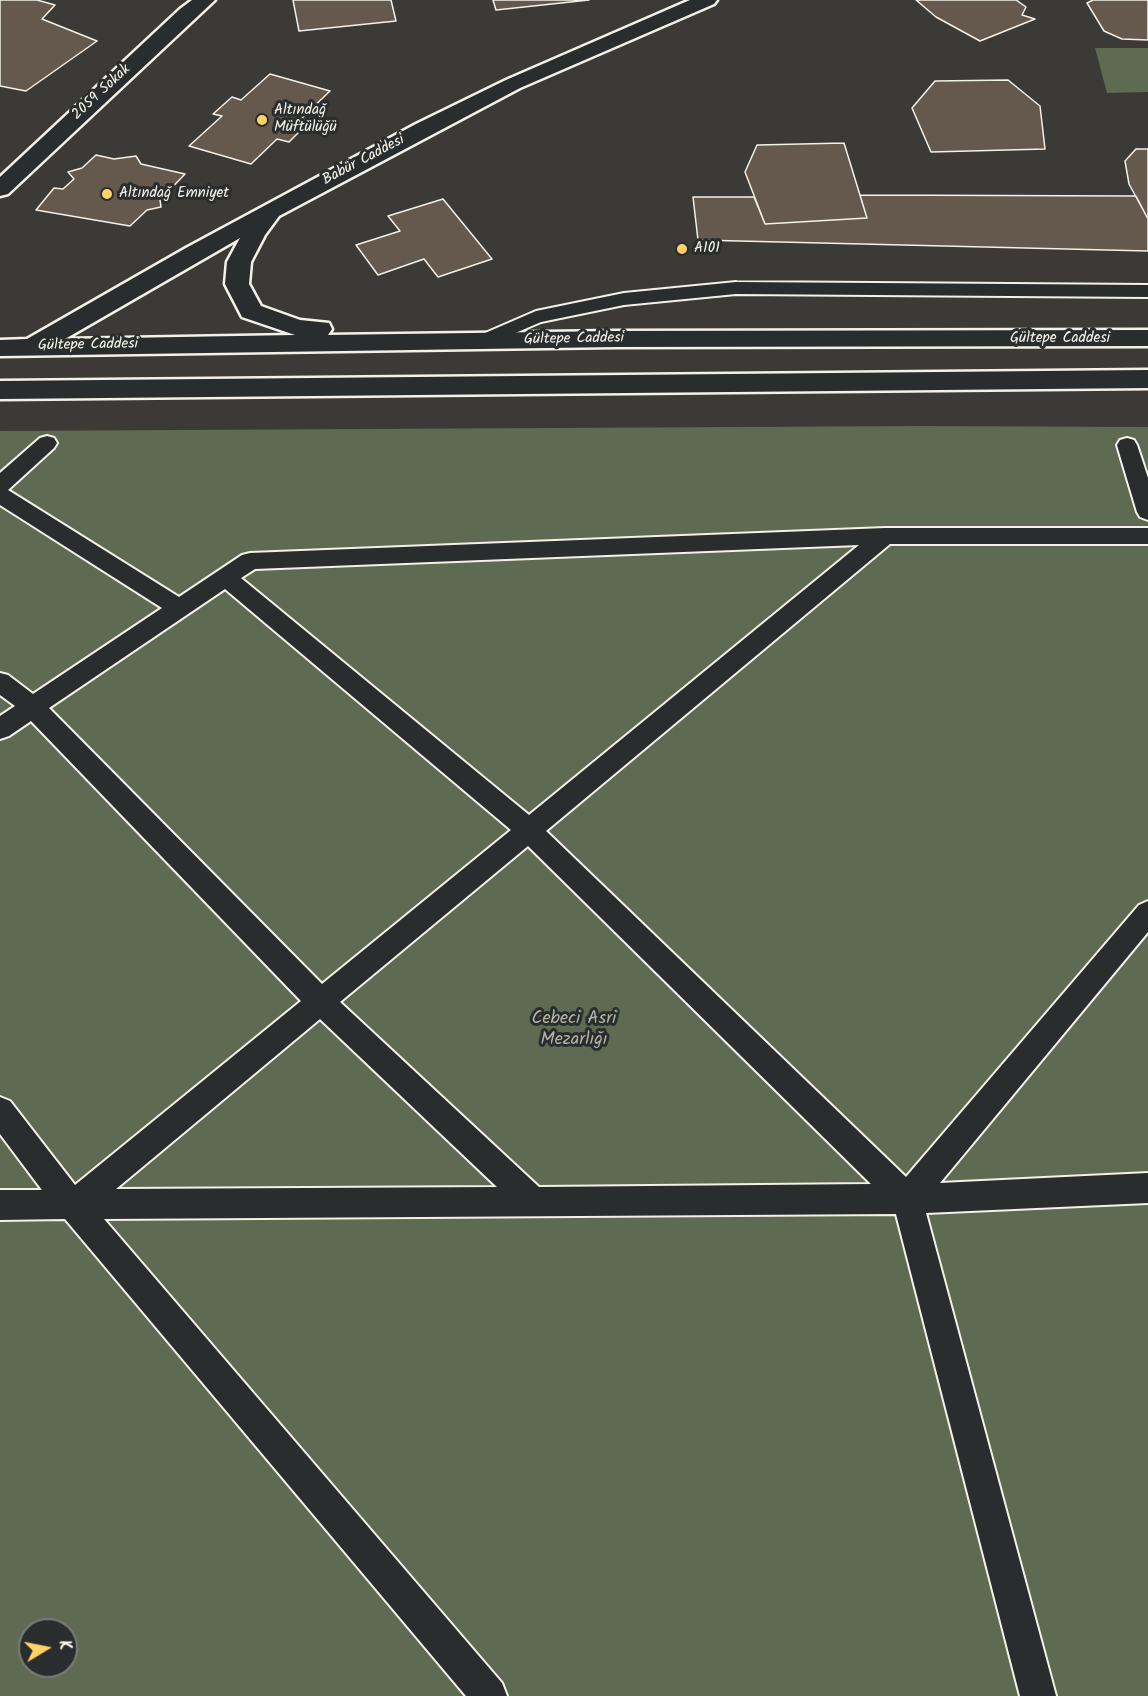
<!DOCTYPE html>
<meta charset="utf-8">
<style>
body{margin:0}
#map{position:relative;width:1148px;height:1696px;overflow:hidden;background:#3c3a37;font-family:Kalam,sans-serif}
canvas{display:block}
.north{position:absolute;left:18px;top:1618px;width:60px;height:60px;box-sizing:border-box;background:#2a2d2e;border:2px solid #7b7b78;border-radius:50%;rotate:80deg;font-size:16px;font-weight:700;line-height:24px;text-align:center;color:#f4f1e8}
.north::after{content:'';display:block;margin:auto;width:21px;height:27px;background:#ffd166;clip-path:polygon(50% 0,100% 100%,50% 72%,0 100%)}
</style>
<div id="map">
<canvas width="1148" height="1696"></canvas>
<div class="north">K</div>
</div>
<script>
const g = document.querySelector('canvas').getContext('2d');
g.lineJoin = 'round';
function paint(path, color) { g.fillStyle = color; g.fill(path, 'evenodd'); }
const toPath = rows => new Path2D(rows.map(r => 'M' + r).join(''));
function trace(path, color, width, dash) { g.strokeStyle = color; g.lineWidth = width; g.lineCap = dash ? 'butt' : 'round'; g.setLineDash(dash || []); g.stroke(path); }
function drawText(font, color, halo, rows, align = 'center') {
  g.font = font + ' Kalam,sans-serif'; g.lineWidth = 6; g.setLineDash([]); g.textBaseline = 'middle'; g.strokeStyle = halo; g.fillStyle = color; for (const [text, x, y, turn = 0] of rows) {
    g.save(); g.translate(x, y); g.rotate((+turn || 0) * Math.PI / 180); g.textAlign = isNaN(turn) ? turn : align; if (halo) g.strokeText(text, 0, 0); g.fillText(text, 0, 0); g.restore();
  }
}
paint(toPath([
 [1095,48,1148,48,1148,92,1107,93],
 [920,426,1148,427,1148,1696,0,1696,0,431],
 [30,1630,66,1630,66,1666,30,1666]
]), '#5e6a51');
const building = toPath([
 [0,0,37,0,55,5,42,19,97,41,26,91,0,86,0,0],
 [293,0,391,0,396,21,299,31,293,0],
 [493,0,589,0,496,10,493,0],
 [916,0,1016,0,1026,7,1022,15,1035,19,980,41,936,17,916,0],
 [1093,0,1148,0,1148,40,1122,39,1104,31,1087,3,1093,0],
 [270,74,330,91,301,119,310,121,289,142,277,139,251,164,189,146,222,116,213,114,232,97,241,100,270,74],
 [1008,80,1040,106,1045,149,931,152,912,108,935,81,1008,80],
 [844,143,867,218,765,224,745,172,757,145,844,143],
 [1136,149,1148,149,1148,219,1129,184,1125,161,1136,149],
 [96,155,114,159,136,156,141,164,185,174,160,200,161,207,147,210,130,226,36,210,54,188,63,189,74,179,68,172,82,168,96,155],
 [860,195,1136,196,1148,219,1148,251,698,240,693,197,754,197,765,224,867,218,860,195],
 [443,199,492,259,438,277,424,259,378,275,356,245,400,231,388,216,443,199]
]);
paint(building, '#65584c');
trace(building, '#f4f1e8', 1.5);
const lane = toPath([
 [736,282,1148,285,1148,297,736,294,624,305,541,322,483,347,476,345,473,341,476,337,536,311,624,293,736,282],
 [47,436,54,438,57,443,54,448,8,490,179,597,242,555,250,553,885,528,1148,528,1148,544,890,544,546,831,906,1177,1139,905,1148,901,1148,932,940,1183,1148,1173,1148,1203,926,1213,1056,1696,1020,1696,896,1214,104,1219,502,1683,507,1696,466,1696,65,1219,0,1220,0,1190,42,1190,0,1134,0,1097,10,1101,75,1185,301,1001,31,721,9,736,0,739,0,716,15,706,0,695,0,673,8,675,33,694,162,608,0,505,0,473,40,438,47,436],
 [859,545,529,815,241,578,255,569,859,545],
 [225,589,511,830,322,984,49,708,225,589],
 [528,846,871,1184,539,1187,340,1002,528,846],
 [320,1019,497,1187,116,1189,320,1019],
 [1127,438,1134,440,1137,445,1148,478,1148,520,1140,517,1137,512,1117,445,1120,440,1127,438]
]);
const street = toPath([
 [192,0,215,0,8,194,0,196,0,177,180,9,192,0]
]);
const secondary = toPath([
 [690,0,717,0,714,4,520,88,279,216,265,235,251,262,249,284,261,306,300,320,329,323,332,329,328,335,616,331,1148,330,1148,346,616,347,0,356,0,340,27,339,186,248,416,124,506,80,690,0],
 [240,238,227,262,225,284,239,311,242,317,295,335,65,339,240,238],
 [1148,370,1148,388,0,399,0,381,1148,370]
]);
trace(lane, '#f4f1e8', 4);
trace(street, '#f4f1e8', 5);
trace(secondary, '#f4f1e8', 5);
paint(lane, '#2a2d2e');
paint(street, '#2a2d2e');
paint(secondary, '#2a2d2e');
for (const [x, y, r, color] of [
 [262,120,6,"#ffd166"],
 [107,194,6,"#ffd166"],
 [682,249,6,"#ffd166"]
]) { const dot = new Path2D(); dot.arc(x, y, r, 0, 2 * Math.PI); g.fillStyle = color; g.fill(dot); trace(dot, '#2a2d2e', 2); }
drawText('15px', '#f4f1e8', '#2a2d2e', [
 ["2059 Sokak",102,93,-43],
 ["Babür Caddesi",364,161,-28],
 ["Gültepe Caddesi",1060,339],
 ["Gültepe Caddesi",574,340,-1],
 ["Gültepe Caddesi",88,346,-1]
]);
drawText('15px', '#f4f1e8', '#2a2d2e', [
 ["Altındağ",274,111],
 ["Müftülüğü",274,128],
 ["Altındağ Emniyet",119,194],
 ["A101",694,249]
], 'left');
drawText('18px', '#b0b4a4', '#2a2d2e', [
 ["Cebeci Asri",574,1020],
 ["Mezarlığı",574,1041]
]);
</script>
